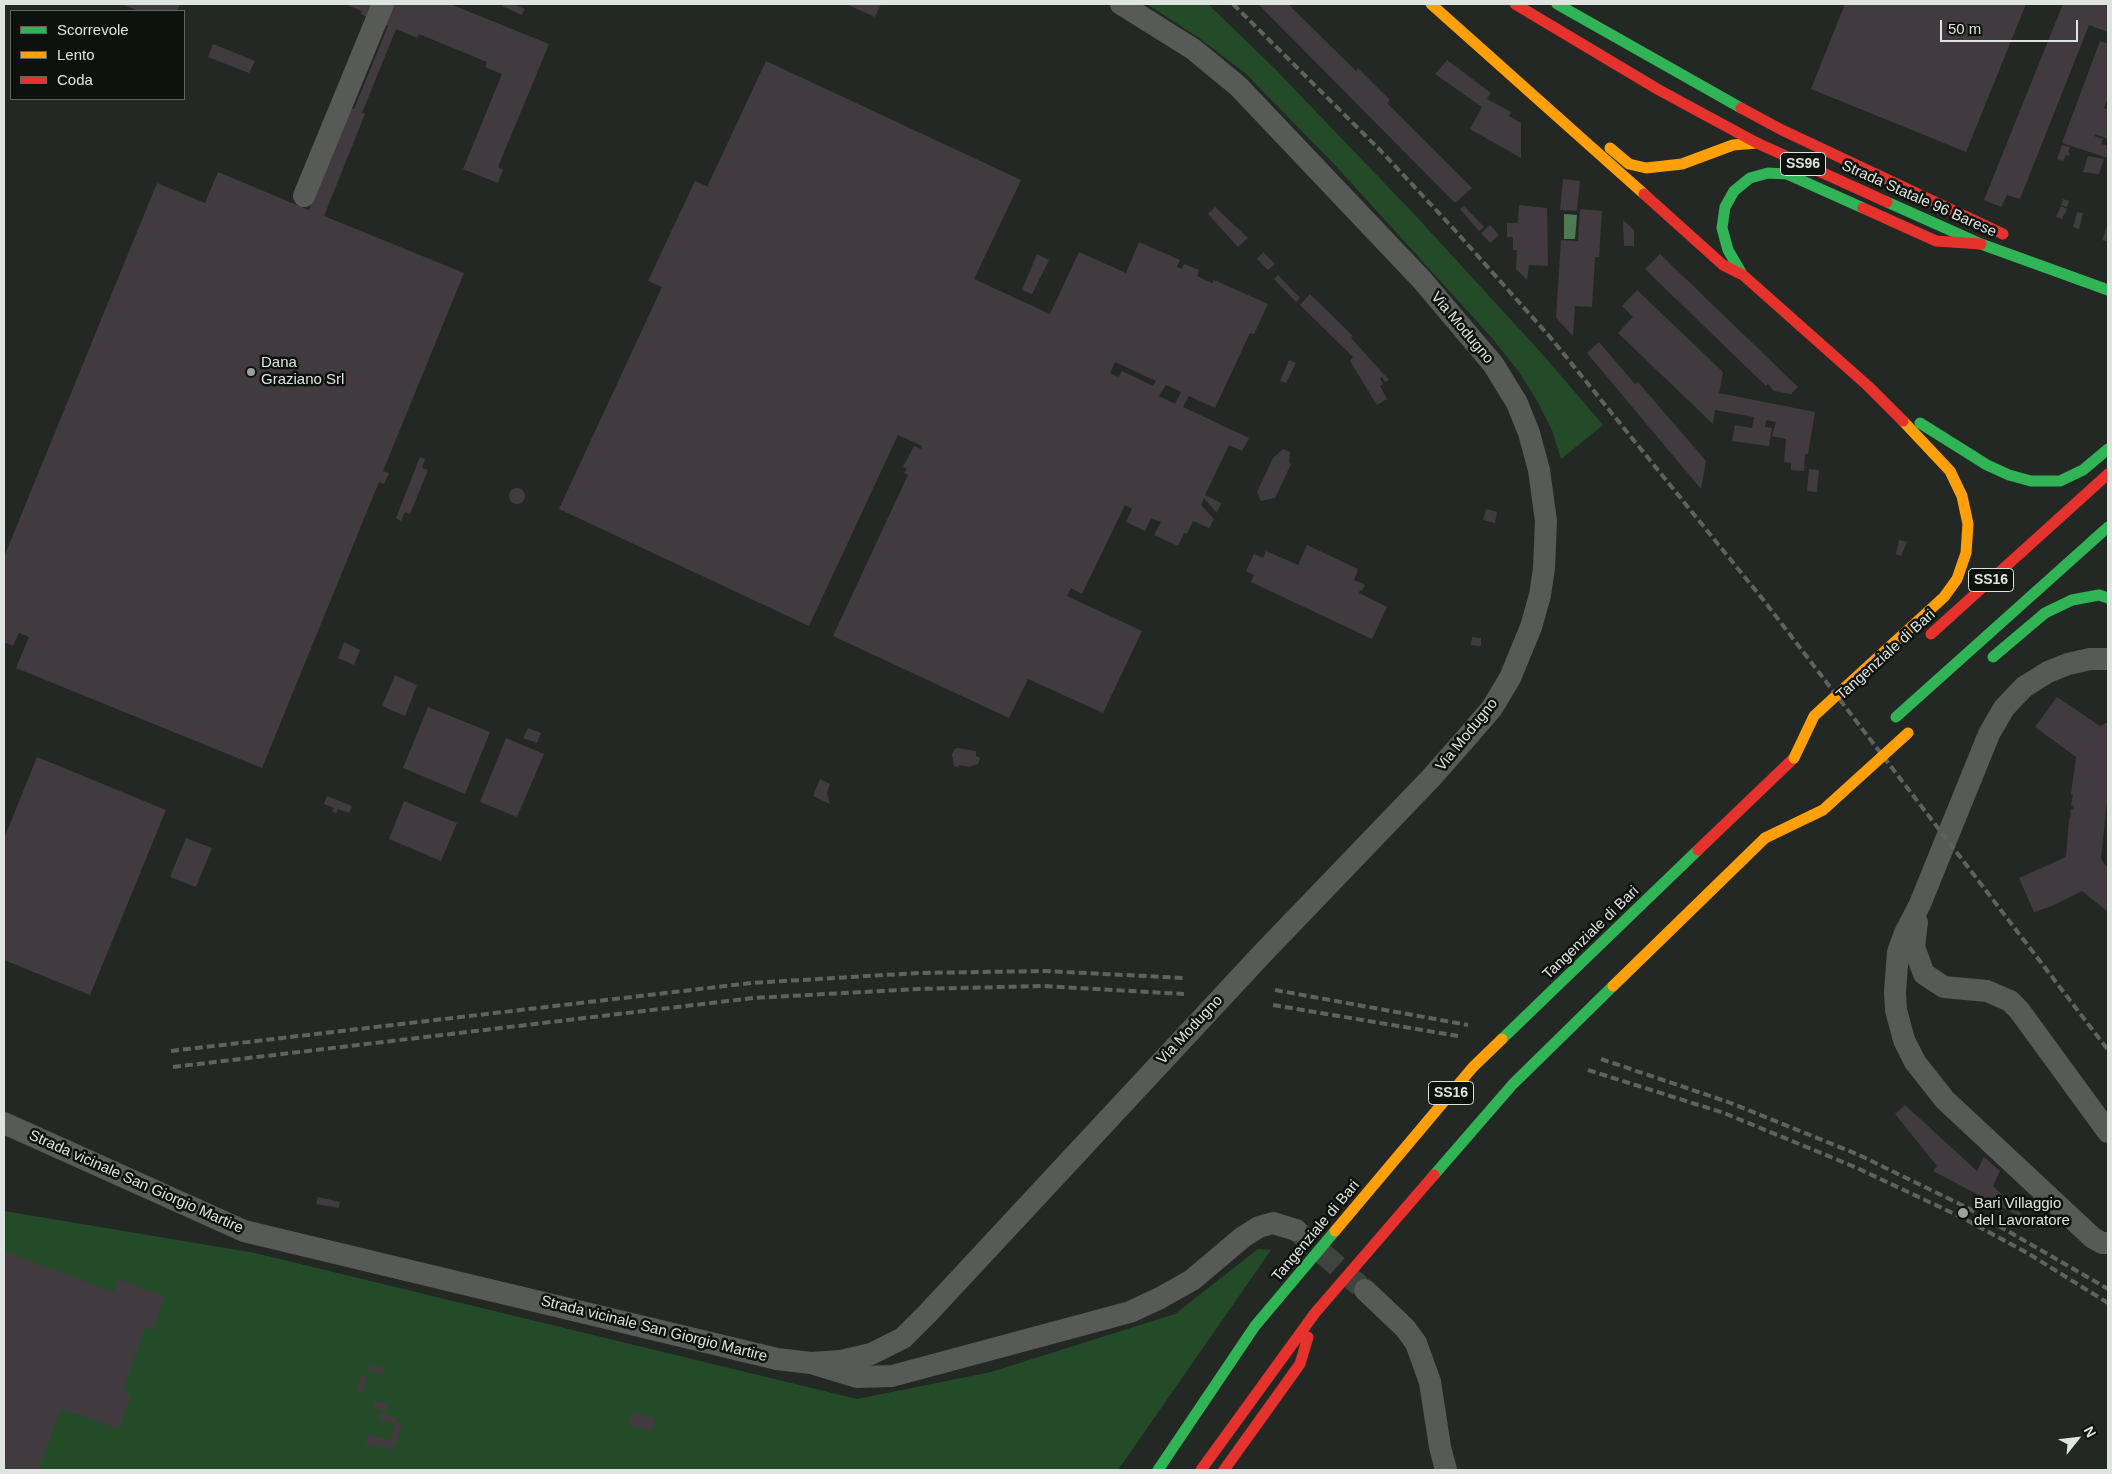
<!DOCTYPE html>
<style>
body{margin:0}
#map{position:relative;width:2112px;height:1474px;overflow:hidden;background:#242824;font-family:Helvetica,sans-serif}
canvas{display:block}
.frame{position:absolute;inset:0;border:5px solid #dee4df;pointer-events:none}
.legend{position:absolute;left:10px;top:10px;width:175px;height:90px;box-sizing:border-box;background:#0e120e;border:1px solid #616662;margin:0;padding:6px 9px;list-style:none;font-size:15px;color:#dee4df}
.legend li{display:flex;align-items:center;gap:10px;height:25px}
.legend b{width:25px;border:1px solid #616662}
.north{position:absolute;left:2052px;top:1414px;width:50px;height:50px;-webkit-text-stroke:4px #0e120e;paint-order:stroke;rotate:61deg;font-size:14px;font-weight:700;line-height:20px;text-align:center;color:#dee4df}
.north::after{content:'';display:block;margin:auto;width:18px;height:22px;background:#dee4df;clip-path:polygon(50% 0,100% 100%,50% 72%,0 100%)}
.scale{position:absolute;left:1940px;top:20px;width:138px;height:22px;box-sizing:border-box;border:2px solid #dee4df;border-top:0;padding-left:6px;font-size:15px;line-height:18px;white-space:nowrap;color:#dee4df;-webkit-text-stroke:4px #0e120e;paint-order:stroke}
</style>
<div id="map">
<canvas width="2112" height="1474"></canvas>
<div class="frame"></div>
<ul class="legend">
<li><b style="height:6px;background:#30b455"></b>Scorrevole</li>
<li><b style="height:6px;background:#ff9f0a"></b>Lento</li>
<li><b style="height:6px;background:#e5322d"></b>Coda</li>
</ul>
<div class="north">N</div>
<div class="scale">50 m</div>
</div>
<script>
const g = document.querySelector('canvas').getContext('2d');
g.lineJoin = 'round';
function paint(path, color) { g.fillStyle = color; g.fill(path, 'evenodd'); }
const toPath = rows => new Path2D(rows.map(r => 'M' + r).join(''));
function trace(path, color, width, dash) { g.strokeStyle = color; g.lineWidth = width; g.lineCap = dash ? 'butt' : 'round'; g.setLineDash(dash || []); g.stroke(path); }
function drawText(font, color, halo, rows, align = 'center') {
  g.font = font + ' Helvetica,sans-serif'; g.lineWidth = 5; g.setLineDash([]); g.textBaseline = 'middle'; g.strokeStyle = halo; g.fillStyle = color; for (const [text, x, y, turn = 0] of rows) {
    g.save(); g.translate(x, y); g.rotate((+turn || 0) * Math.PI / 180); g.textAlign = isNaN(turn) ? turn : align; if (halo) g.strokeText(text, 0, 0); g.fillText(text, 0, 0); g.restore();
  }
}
paint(toPath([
 [1147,4,1208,4,1275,69,1414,214,1544,356,1603,425,1561,459,1552,430,1536,399,1519,372,1492,338,1335,165,1245,73,1199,38],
 [4,1211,255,1253,857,1399,991,1372,1175,1314,1258,1249,1271,1250,1118,1470,4,1470]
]), '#244b28');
paint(toPath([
 [1564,214,1577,215,1575,239,1564,239]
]), '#4f7a52');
paint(toPath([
 [121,4,180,4,177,11,139,11],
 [345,4,450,4,549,44,498,167,503,170,498,183,463,169,502,74,485,67,487,62,419,34,417,38,396,29,362,113,365,114,324,216,464,273,383,471,389,473,384,484,379,482,262,768,16,668,29,637,19,633,13,646,4,642,4,557,157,183,205,203,218,172,309,210,351,108,354,109,388,26,361,14,362,11],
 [503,4,512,4,525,9,522,15,502,6],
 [846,4,881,4,875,17],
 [1258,4,1288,4,1356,71,1358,68,1390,100,1387,103,1472,188,1455,203],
 [1845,4,2026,4,1966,152,1811,89],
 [2063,4,2108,4,2108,32,2089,25,2020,199,2007,195,2001,207,1984,200],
 [2108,39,2108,98,2104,108,2108,110,2108,139,2095,134,2094,136,2103,139,2101,144,2106,145,2108,158,2062,143,2100,41,2106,43],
 [213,44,255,61,249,73,208,57],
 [1447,60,1491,93,1487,99,1511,112,1509,116,1521,123,1521,158,1470,129,1482,107,1435,74],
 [766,61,1021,180,974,279,1050,314,1079,252,1126,273,1139,242,1180,260,1177,267,1182,269,1184,264,1187,265,1199,270,1197,276,1212,283,1214,280,1268,304,1254,334,1250,333,1215,408,1189,396,1183,407,1249,438,1242,451,1229,445,1205,495,1221,503,1217,513,1204,498,1201,505,1214,519,1209,528,1193,521,1187,534,1184,533,1178,546,1154,535,1161,522,1151,518,1145,531,1126,522,1132,509,1125,505,1082,594,1071,588,1067,596,1142,631,1103,713,1028,679,1009,718,833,636,908,475,904,473,907,469,903,467,914,446,921,449,922,446,898,435,809,626,559,509,662,287,648,281,695,181,709,187,708,185],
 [1115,362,1156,381,1153,386,1122,371,1118,377,1110,373],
 [1166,385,1181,392,1175,404,1159,396],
 [2062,145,2070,147,2068,152,2070,154,2069,156,2066,155,2063,161,2057,159],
 [2088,156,2104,159,2099,174,2083,172],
 [1563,179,1580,181,1577,211,1560,210],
 [2063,199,2069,201,2067,207,2061,205],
 [1519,205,1547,208,1548,266,1529,265,1527,280,1516,269,1517,250,1513,250,1513,237,1507,237,1507,223,1518,223],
 [1464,206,1484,227,1479,231,1460,209],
 [2061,206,2067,209,2062,219,2056,217],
 [1215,207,1248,238,1238,247,1208,214],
 [1580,209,1602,211,1599,257,1595,257,1592,307,1575,306,1573,336,1556,318,1561,240,1578,241],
 [2077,212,2083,213,2079,229,2073,227],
 [1623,220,1634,230,1634,246,1624,246],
 [2108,223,2108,242,2102,240],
 [1490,225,1499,235,1490,243,1481,233],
 [1263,252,1275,264,1268,270,1257,259],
 [1037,254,1049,260,1032,294,1022,290],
 [1660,254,1798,387,1791,394,1774,391,1768,384,1766,386,1645,269],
 [1278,275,1300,298,1296,302,1274,279],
 [1637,290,1723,372,1719,393,1815,412,1808,454,1805,454,1804,471,1791,470,1791,463,1784,462,1786,439,1772,436,1776,422,1766,420,1765,427,1772,428,1769,446,1732,441,1735,425,1752,428,1754,417,1715,410,1713,424,1618,333,1633,317,1622,306],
 [1310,294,1353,336,1351,338,1389,380,1385,382,1382,377,1380,378,1383,384,1380,386,1387,399,1377,405,1350,361,1353,357,1300,305],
 [1599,342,1635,384,1638,382,1706,461,1701,489,1587,353],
 [1289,360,1296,363,1286,383,1280,381],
 [1283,449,1290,452,1289,463,1291,464,1275,498,1261,501,1257,492,1273,458],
 [420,457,425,459,422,468,428,470,410,514,405,512,401,521,396,518],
 [1809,469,1819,470,1817,492,1807,491],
 '509 496a8 8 0 1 1 16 0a8 8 0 1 1-16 0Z',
 [1486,509,1497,512,1495,523,1483,520],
 [1899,540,1907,542,1901,556,1896,554],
 [1307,545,1358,569,1354,580,1365,585,1362,591,1360,590,1359,593,1387,607,1372,639,1251,582,1254,575,1246,571,1254,554,1263,558,1266,551,1298,565],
 [1472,637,1481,638,1481,646,1471,645],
 [344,642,360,650,354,665,338,658],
 [395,675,417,685,405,716,382,706],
 [2057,697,2100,726,2108,722,2108,791,2101,858,2104,864,2108,867,2108,912,2082,891,2052,906,2034,912,2019,878,2066,857,2069,819,2070,819,2071,809,2073,809,2074,806,2071,805,2073,795,2071,794,2076,757,2035,727],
 [428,707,490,732,465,794,403,768],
 [528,728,541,733,537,743,523,738],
 [506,738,544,754,517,817,480,802],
 [958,748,976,751,976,756,980,758,978,764,969,767,959,765,958,767,954,766,952,754,955,749],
 [37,757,166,810,90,995,4,960,4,839],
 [820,779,830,784,827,793,830,804,813,796],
 [327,796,352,806,349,813,338,809,336,813,332,811,334,808,324,804],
 [404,801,457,823,441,861,389,839],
 [186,838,212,848,196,887,170,877],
 [1905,1105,1977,1171,1984,1157,2000,1171,1993,1186,2030,1222,1933,1171,1937,1166,1895,1114],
 [318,1197,340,1202,339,1208,316,1204],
 [4,1251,114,1292,118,1279,165,1296,153,1330,145,1327,123,1392,131,1395,119,1429,61,1409,39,1467,40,1470,4,1470],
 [370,1364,385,1368,383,1375,368,1370],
 [360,1375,367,1376,364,1391,357,1390],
 [375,1401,388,1404,386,1411,373,1408],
 [632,1412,655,1418,652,1431,629,1425],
 [379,1413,396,1417,394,1423,378,1419],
 [395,1421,402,1423,397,1444,394,1443,393,1450,365,1444,367,1435,390,1440]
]), '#413b3f');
trace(toPath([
 [1296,1230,1360,1286]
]), '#404440', 22, [22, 11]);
trace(toPath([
 [304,196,383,4],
 [2108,659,2090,659,2068,664,2048,672,2024,687,2004,708,1989,734,1920,904,1905,933,1898,952,1895,992,1896,1010,1904,1040,1915,1062,1945,1100,2093,1238,2102,1243,2108,1243],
 [1917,922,1914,947,1924,974,1944,987,1987,991,2010,1001,2019,1010,2108,1132],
 [4,1123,244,1231,777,1359,811,1363,857,1377,892,1376,1130,1312,1160,1298,1192,1280,1243,1237,1259,1227,1273,1223,1296,1230],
 [1365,1290,1405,1328,1416,1343,1430,1382,1440,1447,1446,1470],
 [811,1363,841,1361,871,1354,903,1338,928,1313,1262,954,1431,778,1468,736,1492,708,1510,678,1531,627,1540,595,1544,568,1546,521,1539,470,1529,433,1517,403,1493,364,1422,280,1238,86,1193,49,1121,4]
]), '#585a58', 22);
trace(toPath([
 [1557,4,1741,108],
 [1887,202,1981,244,2108,290],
 [1742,274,1728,250,1722,228,1725,207,1734,191,1750,178,1768,173,1787,174,1863,208],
 [1920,423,1987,465,2009,475,2031,481,2060,481,2083,470,2108,449],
 [1993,657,2045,613,2072,600,2099,595,2108,598],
 [1896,717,2108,527],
 [1502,1039,1698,850],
 [1434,1175,1513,1084,1613,986],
 [1158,1470,1255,1326,1335,1231]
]), '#30b455', 11);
trace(toPath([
 [1431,4,1644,194],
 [1610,148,1629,164,1646,168,1682,164,1733,145,1757,143],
 [1864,670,1944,597,1957,579,1966,553,1968,524,1962,496,1950,471,1903,421],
 [1613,986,1765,838],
 [1335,1231,1473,1067,1502,1039]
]), '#ff9f0a', 11);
trace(toPath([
 [1515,4,1659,90,1757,143,1887,202],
 [1741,108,1782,130,2003,234],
 [1644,194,1723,265,1743,275,1868,386,1903,421],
 [1863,208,1936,241,1981,244],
 [1931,634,2108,474],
 [1698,850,1794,758],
 [1201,1470,1315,1313,1434,1175],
 [1224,1470,1300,1364,1308,1337]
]), '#e5322d', 11);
trace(toPath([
 [1233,4,1380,150,1452,227,1550,337,1765,602,2108,1050],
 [1275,990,1468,1025],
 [1273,1005,1458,1036],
 [171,1051,751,983,918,973,1044,971,1185,978],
 [1601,1059,1728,1102,1859,1155,1966,1207,2108,1289],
 [173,1067,753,998,918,989,1043,986,1184,994],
 [1588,1070,1724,1113,1855,1167,1961,1217,2029,1254,2108,1303]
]), '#606160', 4, [8, 4]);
trace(toPath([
 [1794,758,1814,716,1864,670],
 [1765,838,1823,810,1908,733]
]), '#ff9f0a', 11);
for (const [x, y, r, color] of [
 [251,372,5,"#9da29e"],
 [1963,1213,6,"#9da29e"]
]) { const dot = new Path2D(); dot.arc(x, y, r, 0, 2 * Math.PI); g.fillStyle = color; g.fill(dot); trace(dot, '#0e120e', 2); }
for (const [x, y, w] of [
 [1803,164,45],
 [1991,580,45],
 [1451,1093,45]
]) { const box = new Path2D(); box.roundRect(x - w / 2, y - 11.5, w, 23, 4); g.fillStyle = '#0e120e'; g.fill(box); trace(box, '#dee4df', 1); }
drawText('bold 14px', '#dee4df', null, [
 ["SS96",1803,164],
 ["SS16",1991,580],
 ["SS16",1451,1093]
]);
drawText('15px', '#dee4df', '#0e120e', [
 ["Strada Statale 96 Barese",1919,199,24],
 ["Via Modugno",1462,328,50],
 ["Tangenziale di Bari",1886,655,-42],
 ["Via Modugno",1467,735,-51],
 ["Tangenziale di Bari",1591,933,-44],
 ["Via Modugno",1190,1030,-47],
 ["Strada vicinale San Giorgio Martire",136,1182,24],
 ["Tangenziale di Bari",1316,1231,-50],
 ["Strada vicinale San Giorgio Martire",654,1329,14]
]);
drawText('15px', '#dee4df', '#0e120e', [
 ["Dana",261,363],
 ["Graziano Srl",261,380],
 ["Bari Villaggio",1974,1204],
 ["del Lavoratore",1974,1221]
], 'left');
</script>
